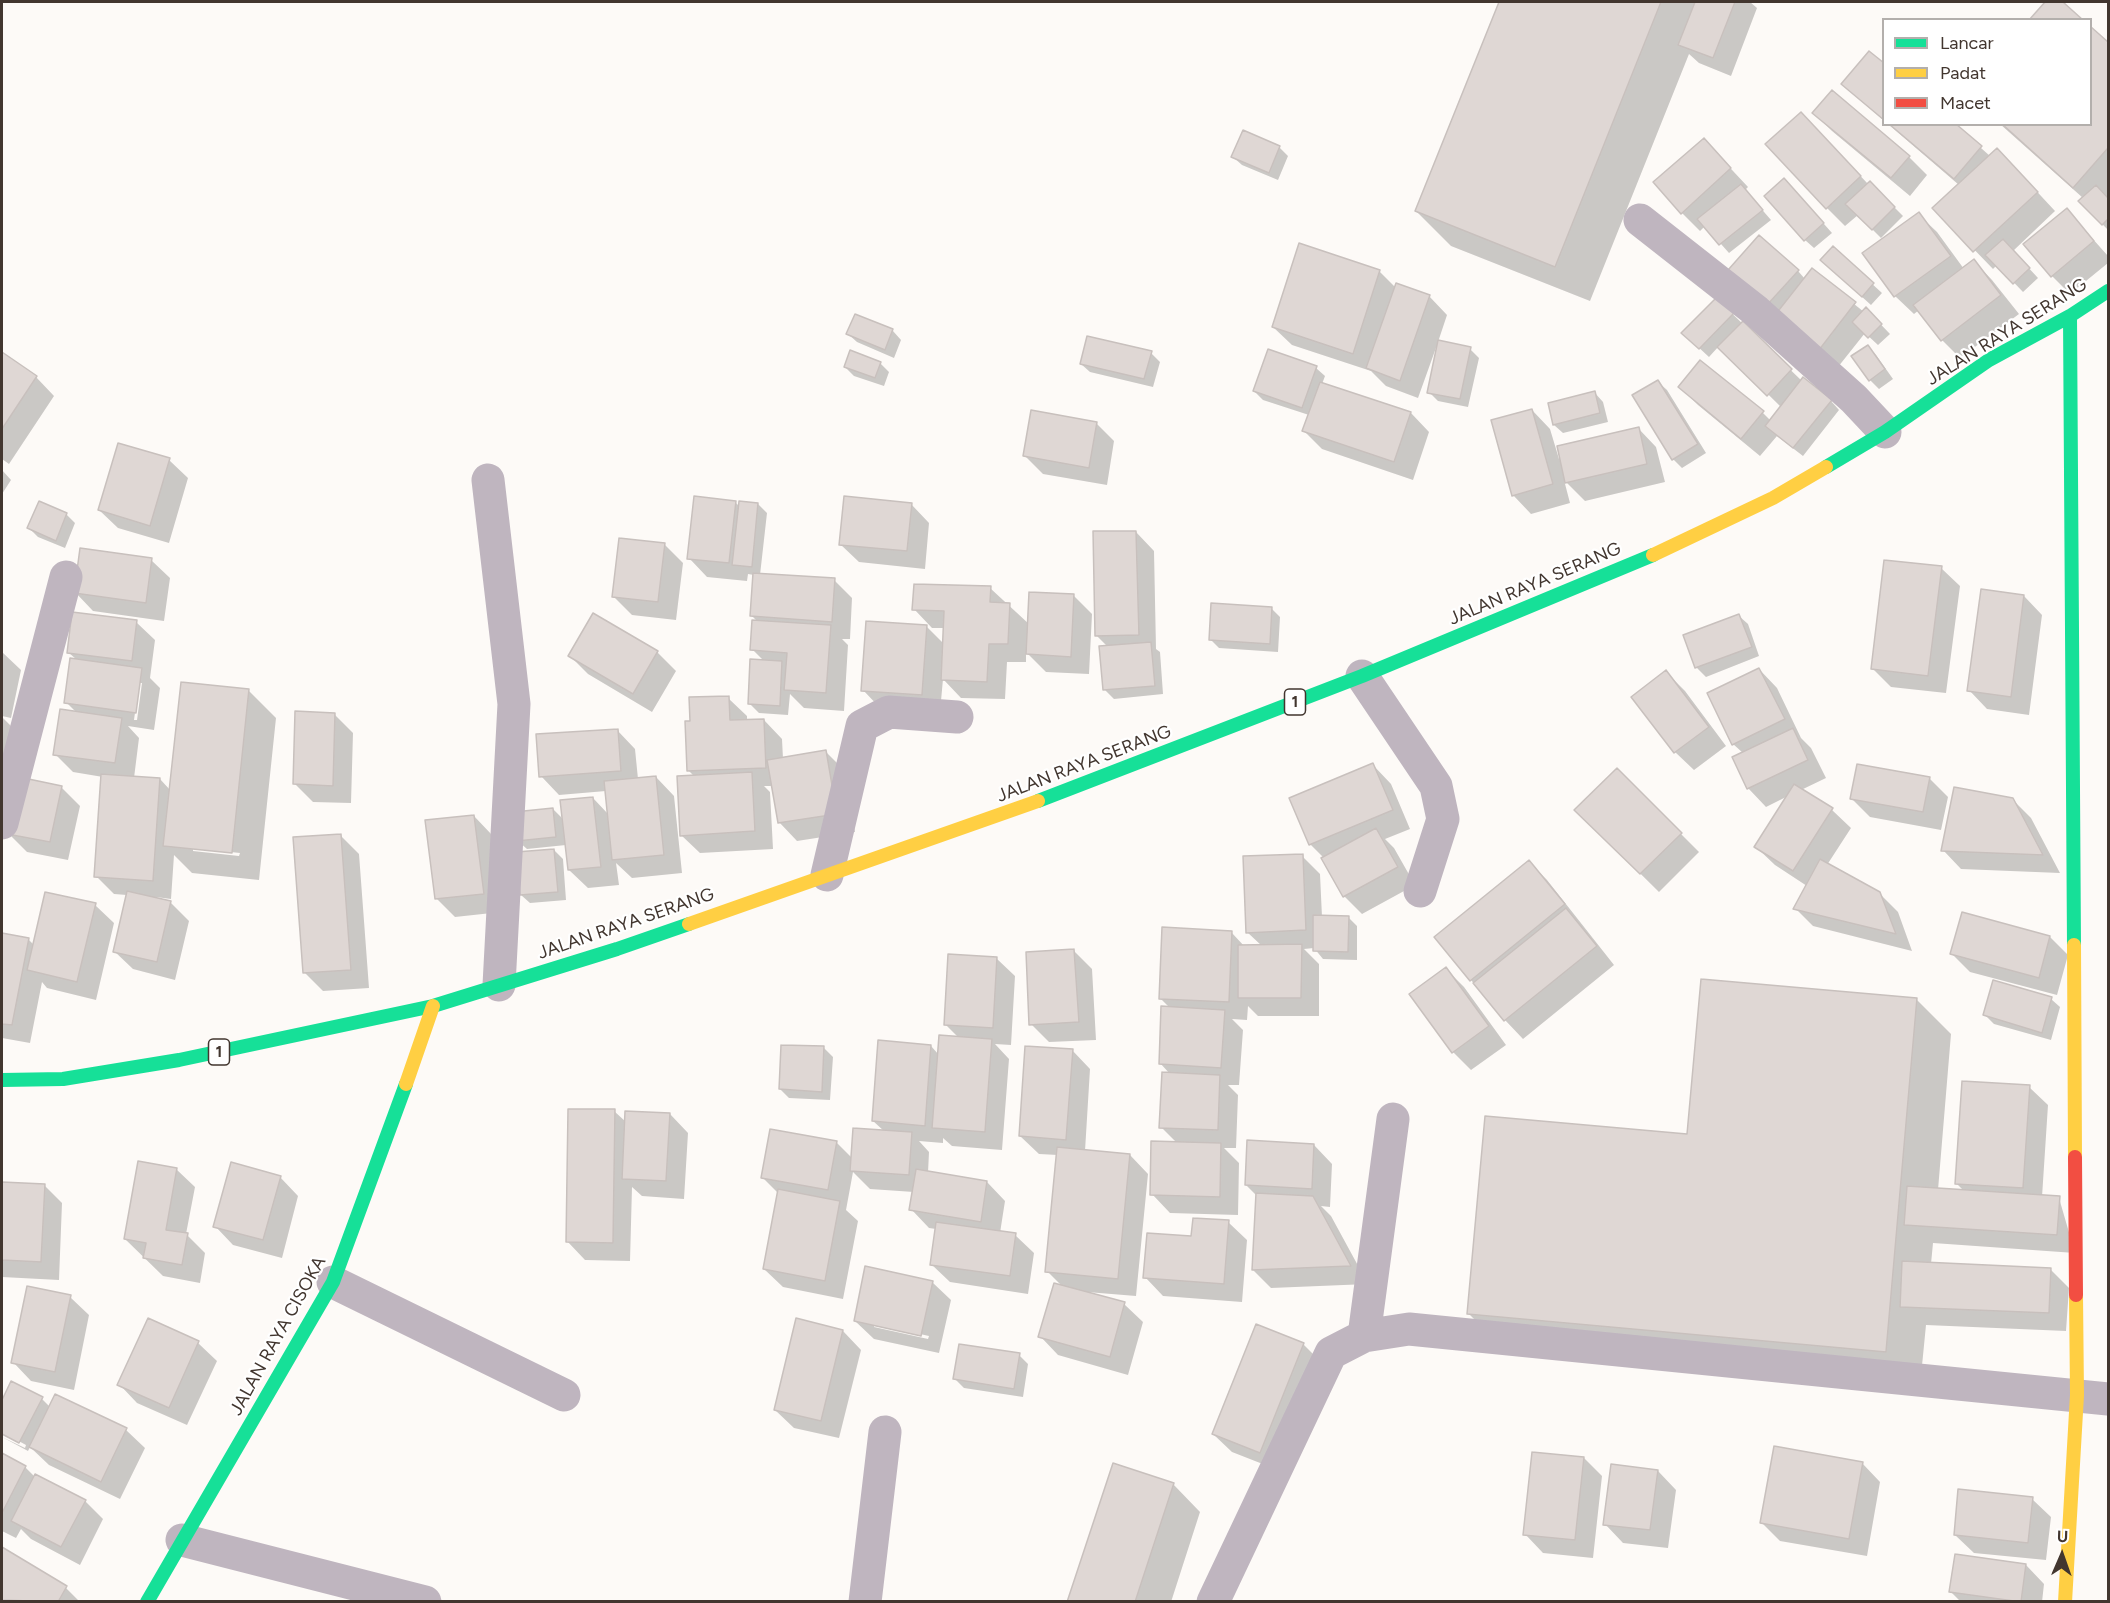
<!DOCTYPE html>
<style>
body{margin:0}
#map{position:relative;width:2110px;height:1603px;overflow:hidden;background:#fdfaf7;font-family:Figtree,sans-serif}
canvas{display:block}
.frame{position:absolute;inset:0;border:3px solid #42362f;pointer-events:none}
.legend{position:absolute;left:1882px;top:18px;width:210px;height:108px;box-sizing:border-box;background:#fff;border:2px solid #b3afac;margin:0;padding:8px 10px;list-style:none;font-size:18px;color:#42362f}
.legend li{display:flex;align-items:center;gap:12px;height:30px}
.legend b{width:30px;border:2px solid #b3afac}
.north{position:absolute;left:2032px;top:1525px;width:60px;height:60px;-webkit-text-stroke:4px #fff;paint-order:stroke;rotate:2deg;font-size:16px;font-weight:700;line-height:24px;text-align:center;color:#42362f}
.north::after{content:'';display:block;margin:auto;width:21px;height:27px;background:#42362f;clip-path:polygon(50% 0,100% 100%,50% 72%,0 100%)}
</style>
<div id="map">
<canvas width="2110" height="1603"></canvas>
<div class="frame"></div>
<ul class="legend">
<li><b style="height:8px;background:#16e098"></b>Lancar</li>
<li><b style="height:8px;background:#ffcf43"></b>Padat</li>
<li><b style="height:8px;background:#f24e42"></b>Macet</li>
</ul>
<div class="north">U</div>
</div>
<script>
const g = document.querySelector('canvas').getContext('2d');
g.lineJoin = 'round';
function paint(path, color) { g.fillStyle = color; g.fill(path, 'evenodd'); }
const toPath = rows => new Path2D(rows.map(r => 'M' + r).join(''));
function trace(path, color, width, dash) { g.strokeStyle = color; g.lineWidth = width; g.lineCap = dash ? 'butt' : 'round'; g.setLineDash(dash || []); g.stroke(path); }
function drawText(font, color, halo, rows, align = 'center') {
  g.font = font + ' Figtree,sans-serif'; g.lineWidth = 4.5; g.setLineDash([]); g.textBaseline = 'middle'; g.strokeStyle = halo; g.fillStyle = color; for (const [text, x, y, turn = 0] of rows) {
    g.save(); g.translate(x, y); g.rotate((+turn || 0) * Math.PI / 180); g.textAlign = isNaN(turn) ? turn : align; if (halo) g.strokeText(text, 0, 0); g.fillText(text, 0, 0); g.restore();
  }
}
paint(toPath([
 [1500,2,1750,2,1757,8,1731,76,1699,63,1689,54,1590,301,1451,246,1416,211],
 [2090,28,2108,44,2108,230,2080,201,2083,198,2000,124,2090,124],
 [1884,65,1884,121,1843,84],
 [1814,113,1909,157,1927,175,1910,196,1832,131],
 [1888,124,1954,124,1990,156,2015,168,2055,211,2013,251,2038,278,2023,292,1997,265,1993,269,1934,208,1959,185],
 [1819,132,1868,184,1870,183,1903,216,1881,238,1858,215,1845,226,1827,208],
 [1704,140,1748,187,1745,190,1771,220,1729,253,1705,226,1700,231,1682,213],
 [1279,147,1288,156,1278,180,1242,165,1233,157],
 [1793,189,1832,233,1814,248,1805,240],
 [2067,210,2108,256,2108,263,2070,294,2052,276],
 [1918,214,1937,232,1964,269,1974,261,1992,280,2019,314,1960,358,1942,340,1919,310,1914,314,1895,296],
 [1833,248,1882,293,1871,305,1831,269],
 [1812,270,1864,312,1866,309,1890,334,1878,345,1865,333,1838,367,1748,288,1798,271,1805,279],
 [1379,271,1396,288,1429,296,1447,315,1438,342,1470,349,1479,358,1468,407,1438,401,1429,392,1439,346,1437,345,1418,398,1386,386,1371,371,1292,345,1273,327],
 [1717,299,1802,381,1831,401,1839,410,1803,456,1777,436,1760,456,1698,405,1680,387,1763,413,1771,421,1781,407,1719,346,1709,357,1683,333],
 [855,316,893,331,901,340,894,358,857,342,848,334],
 [1867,346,1876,355,1893,379,1879,389,1870,380],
 [1151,353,1160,362,1153,387,1090,372,1081,364],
 [2,354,36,377,54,396,9,464,2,459],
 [880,363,889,372,884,386,854,376,845,367],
 [1316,368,1325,376,1322,384,1411,413,1429,432,1413,480,1322,449,1304,431,1309,415,1263,400,1254,391],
 [1658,382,1667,390,1706,453,1682,468,1673,459],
 [1595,393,1603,402,1608,422,1563,433,1554,425],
 [1532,410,1550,429,1559,459,1638,428,1656,447,1665,482,1585,501,1564,480,1570,503,1531,514,1513,495],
 [1096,423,1114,441,1107,485,1043,474,1025,456],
 [169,460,188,478,169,543,118,528,99,510],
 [2,470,11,480,2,494],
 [735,502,740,507,758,504,767,513,760,575,834,580,852,598,850,639,842,639,848,645,844,711,804,708,790,694,788,715,759,713,750,704,764,661,752,649,758,622,751,615,754,575,748,574,747,581,707,577,689,558],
 [911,504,929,523,925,569,859,562,840,544],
 [66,514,75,523,65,548,38,537,29,528],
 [1136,532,1154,551,1156,649,1160,652,1163,694,1114,699,1105,690,1108,647,1097,636],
 [664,544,683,563,676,620,632,615,614,597],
 [151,560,170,578,164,621,93,611,75,592],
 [1941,568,1960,586,1946,693,1891,687,1873,669],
 [990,588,1029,624,1073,595,1092,614,1089,674,1046,672,1026,652,1026,662,1007,662,1005,699,961,698,943,679,940,712,881,709,863,690,926,626,944,644,945,628,932,628,914,609],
 [2024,596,2042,615,2029,715,1987,709,1969,690],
 [1271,608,1280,617,1278,652,1219,648,1211,640],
 [593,615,657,652,676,671,652,712,588,674,570,656],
 [1739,616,1748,624,1759,656,1706,677,1697,668,1685,636],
 [136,622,155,640,150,678,160,688,154,730,128,726,139,738,134,778,160,779,171,791,249,691,276,718,259,880,192,873,174,855,171,899,156,897,156,899,171,903,189,921,175,980,133,969,114,951,127,895,114,894,96,876,103,777,73,772,55,754,77,713,66,702,77,660,68,652],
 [139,683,142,683,137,720,134,720],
 [193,848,240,853,239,856,193,851],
 [2,652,21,670,11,718,2,716],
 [1759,669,1777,688,1801,738,1811,748,1826,778,1801,790,1832,810,1851,828,1827,865,1879,893,1898,912,1912,951,1813,926,1795,908,1807,886,1775,865,1756,847,1788,796,1766,807,1748,788,1743,753,1733,744],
 [1666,672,1685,691,1726,746,1694,770,1675,752],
 [728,698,747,716,747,721,764,720,782,739,783,759,826,752,844,770,855,832,797,841,779,822,773,786,764,786,770,792,773,849,700,853,681,835,695,777,688,770,692,723],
 [334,714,353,733,351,803,313,802,295,784],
 [2,717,11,726,2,773],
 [617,730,635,749,638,779,656,777,674,796,682,873,632,878,616,863,619,885,588,888,569,870,566,845,527,849,518,841,553,809,564,820,593,798,609,815,606,791,559,795,541,776],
 [1373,765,1391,784,1410,829,1385,839,1394,848,1415,885,1362,914,1344,896,1324,858,1310,844],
 [1617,770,1699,852,1659,892,1576,810],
 [1929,778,1948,797,1941,830,1870,817,1852,799],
 [61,787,80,806,68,860,27,852,9,834],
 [2012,799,2031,818,2060,873,1961,869,1943,850],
 [474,816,492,835,501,912,455,917,436,898],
 [341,836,359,854,369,988,323,991,305,973],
 [554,850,563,859,566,900,530,903,521,895],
 [1302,856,1320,874,1322,917,1348,917,1357,926,1357,960,1323,959,1314,948,1304,949,1319,964,1319,1016,1258,1016,1248,1006,1247,1020,1232,1019,1243,1030,1239,1085,1228,1085,1238,1095,1236,1148,1224,1148,1239,1163,1238,1215,1170,1213,1152,1194,1177,1143,1161,1127,1170,1074,1160,1063,1170,1008,1160,998,1232,933,1245,947,1262,946,1247,932],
 [1529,862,1547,880,1614,965,1523,1039,1505,1020,1471,980],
 [95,905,114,923,96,1000,47,988,42,982,30,1043,2,1038,2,934,28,939,34,945],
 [2050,937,2068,955,2057,995,1970,972,1952,954],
 [1074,951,1092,969,1096,1040,1049,1042,1031,1024],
 [996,958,1015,976,1011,1045,995,1044,1009,1059,1002,1150,952,1146,943,1138,943,1143,919,1141,929,1152,928,1173,987,1182,1005,1201,1000,1233,1015,1235,1034,1253,1028,1294,950,1282,931,1264,936,1229,929,1228,911,1209,914,1192,870,1189,853,1172,846,1210,858,1221,843,1299,783,1287,764,1269,779,1194,763,1178,836,1142,852,1158,884,1131,873,1121,931,1046,939,1055,959,1038,945,1024],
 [1446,969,1464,987,1506,1045,1471,1070,1453,1052],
 [1916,999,1951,1034,1938,1190,1965,1192,1957,1184,2029,1087,2048,1105,2042,1197,2059,1198,2075,1253,1933,1243,1931,1264,2050,1269,2069,1288,2066,1331,1926,1325,1920,1386,1504,1349,1469,1314,1688,1136],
 [2051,999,2060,1007,2051,1040,1994,1024,1985,1015],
 [824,1048,833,1057,830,1100,789,1098,780,1089],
 [1072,1050,1090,1069,1085,1151,1130,1155,1148,1174,1136,1296,1087,1292,1086,1293,1124,1304,1143,1322,1128,1375,1058,1355,1040,1336,1062,1286,1047,1271,1058,1155,1039,1154,1020,1136],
 [614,1111,626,1122,670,1114,688,1133,684,1199,642,1196,632,1187,630,1261,585,1260,567,1241],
 [1314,1145,1332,1164,1330,1207,1321,1206,1331,1216,1368,1284,1271,1288,1253,1270,1257,1196,1246,1185],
 [176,1169,195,1187,186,1234,205,1253,200,1283,163,1276,125,1239],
 [280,1177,298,1196,282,1258,233,1245,215,1226],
 [2,1183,44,1185,62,1203,59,1280,2,1277],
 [1228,1222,1247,1240,1242,1302,1163,1296,1145,1277,1193,1238],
 [932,1282,951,1300,939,1353,874,1339,855,1321],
 [874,1324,929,1336,928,1339,874,1327],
 [70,1297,89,1315,74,1390,31,1381,13,1362],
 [148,1320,198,1343,217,1361,187,1425,137,1403,119,1384],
 [843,1331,861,1350,839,1438,794,1428,775,1410],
 [1303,1344,1321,1362,1278,1470,1232,1452,1213,1434],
 [1019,1355,1028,1364,1023,1397,964,1388,955,1379],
 [12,1383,42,1399,50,1407,126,1430,145,1448,120,1499,49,1465,30,1447,28,1451,2,1437,25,1448,26,1445,2,1432,2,1403],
 [2,1455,25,1467,35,1477,85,1501,103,1519,80,1565,31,1539,21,1529,16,1538,2,1531],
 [1584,1458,1602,1476,1593,1558,1543,1553,1525,1534],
 [1862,1463,1880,1482,1867,1556,1780,1541,1762,1523],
 [1658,1471,1676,1490,1668,1548,1623,1543,1605,1524],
 [1173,1484,1200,1512,1171,1602,1069,1602],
 [2032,1499,2051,1517,2046,1560,1974,1553,1955,1535],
 [2,1549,66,1588,80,1602,2,1602],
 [2026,1565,2044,1584,2042,1602,1961,1602,1951,1592]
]), '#0003');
const building = toPath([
 [1499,2,1661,2,1555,267,1415,211,1499,2],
 [1695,2,1735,2,1713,58,1678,45,1695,2],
 [2045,2,2063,2,2083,20,2029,20,2045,2],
 [2090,26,2108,42,2108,148,2073,188,2002,124,2090,124,2090,26],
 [1869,51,1884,63,1884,120,1841,84,1869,51],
 [1832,90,1910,156,1891,178,1812,113,1832,90],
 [1801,112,1861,176,1826,209,1765,144,1801,112],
 [1889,124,1956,124,1982,146,1954,179,1889,124],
 [1243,130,1280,146,1269,173,1231,157,1243,130],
 [1704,138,1731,168,1681,214,1653,182,1704,138],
 [1997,148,2038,192,1973,252,1932,208,1997,148],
 [1784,178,1824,223,1804,241,1764,196,1784,178],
 [1870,181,1895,207,1872,230,1845,204,1870,181],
 [1741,184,1763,210,1719,245,1697,219,1741,184],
 [2096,185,2108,198,2108,219,2102,225,2078,201,2096,185],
 [2067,208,2094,241,2051,277,2023,244,2067,208],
 [1919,212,1951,256,1894,297,1862,253,1919,212],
 [1759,235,1799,270,1767,305,1728,270,1759,235],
 [2003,239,2030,268,2013,284,1985,255,2003,239],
 [1299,243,1380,270,1353,354,1272,327,1299,243],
 [1833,246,1874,283,1862,297,1820,260,1833,246],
 [1974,259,2001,295,1941,341,1913,305,1974,259],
 [1812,268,1856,302,1819,350,1775,315,1812,268],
 [1396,283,1430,295,1400,381,1366,368,1396,283],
 [1717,297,1734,313,1699,349,1681,333,1717,297],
 [1866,307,1882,324,1868,338,1852,322,1866,307],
 [855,314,893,329,885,350,846,334,855,314],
 [1743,321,1792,369,1767,396,1717,347,1743,321],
 [1087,336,1152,351,1144,379,1080,364,1087,336],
 [1438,340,1471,347,1460,399,1427,393,1438,340],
 [1868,345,1885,369,1869,381,1851,356,1868,345],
 [1268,349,1317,366,1302,408,1253,391,1268,349],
 [850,350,881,362,875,378,844,367,850,350],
 [2,352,37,376,2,429,2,352],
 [1700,360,1764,411,1741,439,1678,387,1700,360],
 [1803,377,1832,400,1793,448,1765,426,1803,377],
 [1658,380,1698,444,1672,460,1632,395,1658,380],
 [1320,382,1411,412,1394,462,1302,431,1320,382],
 [1595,391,1600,413,1553,425,1548,403,1595,391],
 [1532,409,1553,484,1512,496,1491,420,1532,409],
 [1031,410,1097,422,1089,468,1023,456,1031,410],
 [1639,427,1647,464,1565,483,1557,446,1639,427],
 [118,443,170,458,150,526,98,510,118,443],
 [694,496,736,501,729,563,687,559,694,496],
 [844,496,912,503,907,551,839,545,844,496],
 [39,501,67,513,56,541,27,528,39,501],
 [739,501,758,503,752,567,732,565,739,501],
 [1093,531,1136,531,1139,635,1095,636,1093,531],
 [619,538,665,543,658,602,612,597,619,538],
 [80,548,152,558,146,603,74,593,80,548],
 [1884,560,1942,566,1928,676,1871,669,1884,560],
 [753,573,835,578,832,622,750,616,753,573],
 [914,584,991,586,990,602,1010,603,1008,644,989,644,987,682,941,680,944,611,912,610,914,584],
 [1981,589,2024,595,2011,697,1967,691,1981,589],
 [1029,592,1074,594,1071,657,1026,654,1029,592],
 [1211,603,1272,607,1270,644,1209,640,1211,603],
 [72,612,137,620,132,661,67,653,72,612],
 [593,613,658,651,633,694,568,656,593,613],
 [1739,614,1752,647,1695,668,1683,635,1739,614],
 [752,620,831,625,826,693,784,690,787,653,750,650,752,620],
 [866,621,927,625,922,695,861,691,866,621],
 [1151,642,1155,686,1103,690,1099,646,1151,642],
 [70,658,142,668,136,713,64,703,70,658],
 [750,659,782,661,780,706,748,704,750,659],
 [1759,668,1785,719,1732,745,1707,693,1759,668],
 [1666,670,1709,727,1674,753,1631,697,1666,670],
 [181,682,249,689,232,853,163,846,181,682],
 [729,696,730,720,764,719,766,768,687,771,685,721,690,721,689,697,729,696],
 [60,709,122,718,115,763,53,755,60,709],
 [295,711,335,713,333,786,293,784,295,711],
 [1793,728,1808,760,1747,789,1732,757,1793,728],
 [618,729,621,771,539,777,536,734,618,729],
 [826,750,837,814,778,823,767,760,826,750],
 [1373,763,1393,810,1309,845,1289,798,1373,763],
 [1857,764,1930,777,1923,812,1850,799,1857,764],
 [1617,768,1682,833,1640,874,1574,810,1617,768],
 [752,772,755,831,680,836,677,776,752,772],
 [101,774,160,778,153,881,94,877,101,774],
 [656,776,664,855,612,860,604,781,656,776],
 [19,777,62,786,50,842,7,834,19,777],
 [1794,784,1833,808,1793,871,1754,847,1794,784],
 [1954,787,2013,798,2043,855,1941,851,1954,787],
 [593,797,601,867,568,870,560,800,593,797],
 [553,808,556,837,517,841,514,812,553,808],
 [474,815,484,894,435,899,425,820,474,815],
 [1376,828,1398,867,1343,897,1321,858,1376,828],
 [341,834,351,970,303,973,293,837,341,834],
 [554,849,558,892,520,895,516,852,554,849],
 [1303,854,1306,930,1246,933,1243,856,1303,854],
 [1820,859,1880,892,1896,934,1793,909,1820,859],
 [1529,860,1565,904,1470,981,1434,937,1529,860],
 [127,891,171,901,157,962,113,952,127,891],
 [45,892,96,903,77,982,27,970,45,892],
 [1566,908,1597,946,1504,1021,1473,983,1566,908],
 [1962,912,2050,936,2039,978,1950,954,1962,912],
 [1313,915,1349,916,1348,952,1313,951,1313,915],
 [1162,927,1232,931,1229,1002,1159,999,1162,927],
 [2,933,29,938,12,1025,2,1024,2,933],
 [1302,944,1301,998,1238,998,1238,945,1302,944],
 [1074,949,1079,1022,1029,1025,1026,952,1074,949],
 [948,954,997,957,993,1028,944,1025,948,954],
 [1446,967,1489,1026,1452,1053,1409,994,1446,967],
 [1701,979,1917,998,1886,1352,1467,1314,1485,1116,1687,1134,1701,979],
 [1993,980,2052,997,2042,1033,1983,1015,1993,980],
 [1161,1006,1225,1010,1221,1068,1159,1064,1161,1006],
 [939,1035,992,1039,985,1132,932,1128,939,1035],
 [878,1040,931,1045,925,1126,872,1121,878,1040],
 [781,1045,824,1046,822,1092,779,1089,781,1045],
 [1025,1046,1073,1049,1066,1140,1019,1136,1025,1046],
 [1162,1072,1220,1075,1218,1130,1159,1128,1162,1072],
 [1962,1081,2030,1085,2023,1188,1955,1184,1962,1081],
 [568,1109,615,1109,613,1243,566,1242,568,1109],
 [625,1111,670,1113,666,1181,622,1179,625,1111],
 [853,1128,912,1132,909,1175,850,1171,853,1128],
 [770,1129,837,1141,828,1190,761,1178,770,1129],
 [1247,1140,1314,1144,1312,1189,1245,1185,1247,1140],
 [1151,1141,1221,1143,1220,1197,1150,1195,1151,1141],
 [1057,1147,1130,1154,1118,1279,1045,1272,1057,1147],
 [138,1161,177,1168,166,1230,188,1233,182,1265,143,1258,146,1243,124,1239,138,1161],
 [231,1162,281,1176,263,1240,213,1227,231,1162],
 [916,1169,987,1181,981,1222,909,1210,916,1169],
 [2,1182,45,1184,41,1262,2,1260,2,1182],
 [1907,1186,2060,1196,2057,1235,1904,1225,1907,1186],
 [778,1189,840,1201,825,1281,763,1269,778,1189],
 [1256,1193,1313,1196,1351,1266,1252,1270,1256,1193],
 [1193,1218,1229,1220,1224,1284,1143,1278,1147,1233,1191,1236,1193,1218],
 [936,1222,1016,1233,1010,1276,930,1265,936,1222],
 [1902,1261,2051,1268,2049,1313,1900,1307,1902,1261],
 [865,1266,933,1281,921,1336,854,1321,865,1266],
 [1054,1283,1125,1302,1110,1357,1038,1337,1054,1283],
 [27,1286,71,1295,55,1372,11,1363,27,1286],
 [148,1318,199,1341,169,1408,117,1385,148,1318],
 [796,1318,843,1330,821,1421,774,1410,796,1318],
 [1256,1324,1304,1343,1260,1453,1212,1434,1256,1324],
 [959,1344,1020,1353,1014,1389,953,1379,959,1344],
 [11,1381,43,1397,19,1443,2,1434,2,1400,11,1381],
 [55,1394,127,1428,101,1482,29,1447,55,1394],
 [1774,1446,1863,1462,1849,1539,1760,1523,1774,1446],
 [1532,1452,1584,1457,1575,1540,1523,1535,1532,1452],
 [2,1453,26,1466,2,1513,2,1453],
 [1113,1463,1174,1483,1135,1602,1067,1602,1113,1463],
 [1611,1464,1658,1470,1650,1530,1603,1525,1611,1464],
 [35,1474,86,1500,61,1547,11,1521,35,1474],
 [1958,1489,2033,1497,2028,1543,1954,1535,1958,1489],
 [2,1547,67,1586,58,1602,2,1600,2,1547],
 [1955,1554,2026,1564,2021,1602,1949,1592,1955,1554]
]);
paint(building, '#dfd7d4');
trace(building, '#c8c0bd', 1.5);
trace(toPath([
 [1640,220,1756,311,1854,399,1885,432],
 [488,480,514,704,499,985],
 [1362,676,1436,786,1443,819,1420,891],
 [2,823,66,577],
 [827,875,862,726,889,712,957,717],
 [333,1282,564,1395],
 [1364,1336,1393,1119],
 [182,1540,425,1602],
 [865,1602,885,1432],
 [1213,1602,1331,1353,1364,1336,1409,1329,2108,1399]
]), '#bfb5bf', 33);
trace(toPath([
 [2070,316,2074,945],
 [1826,467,1885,432,1989,360,2070,316,2108,291],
 [1038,801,1362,676,1653,555],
 [2,1080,63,1079,179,1060,433,1006,617,949,689,924],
 [147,1602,333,1282,406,1084]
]), '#16e098', 14);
trace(toPath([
 [1653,555,1773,498,1826,467],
 [689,924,1038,801],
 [2074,945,2075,1157],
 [406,1084,433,1006],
 [2065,1602,2077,1395,2076,1295]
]), '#ffcf43', 14);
trace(toPath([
 [2075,1157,2076,1295]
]), '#f24e42', 14);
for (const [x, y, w] of [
 [1295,702,21],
 [219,1052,21]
]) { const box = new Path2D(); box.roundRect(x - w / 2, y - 13, w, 26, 4.5); g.fillStyle = '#fff'; g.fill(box); trace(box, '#42362f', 1.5); }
drawText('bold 16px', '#42362f', null, [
 ["1",1295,702],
 ["1",219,1052]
]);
drawText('18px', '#42362f', '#fff', [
 ["JALAN RAYA SERANG",2007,332,-32],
 ["JALAN RAYA SERANG",1535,584,-23],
 ["JALAN RAYA SERANG",1084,764,-21],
 ["JALAN RAYA SERANG",626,924,-19],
 ["JALAN RAYA CISOKA",278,1336,-61]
]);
</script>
